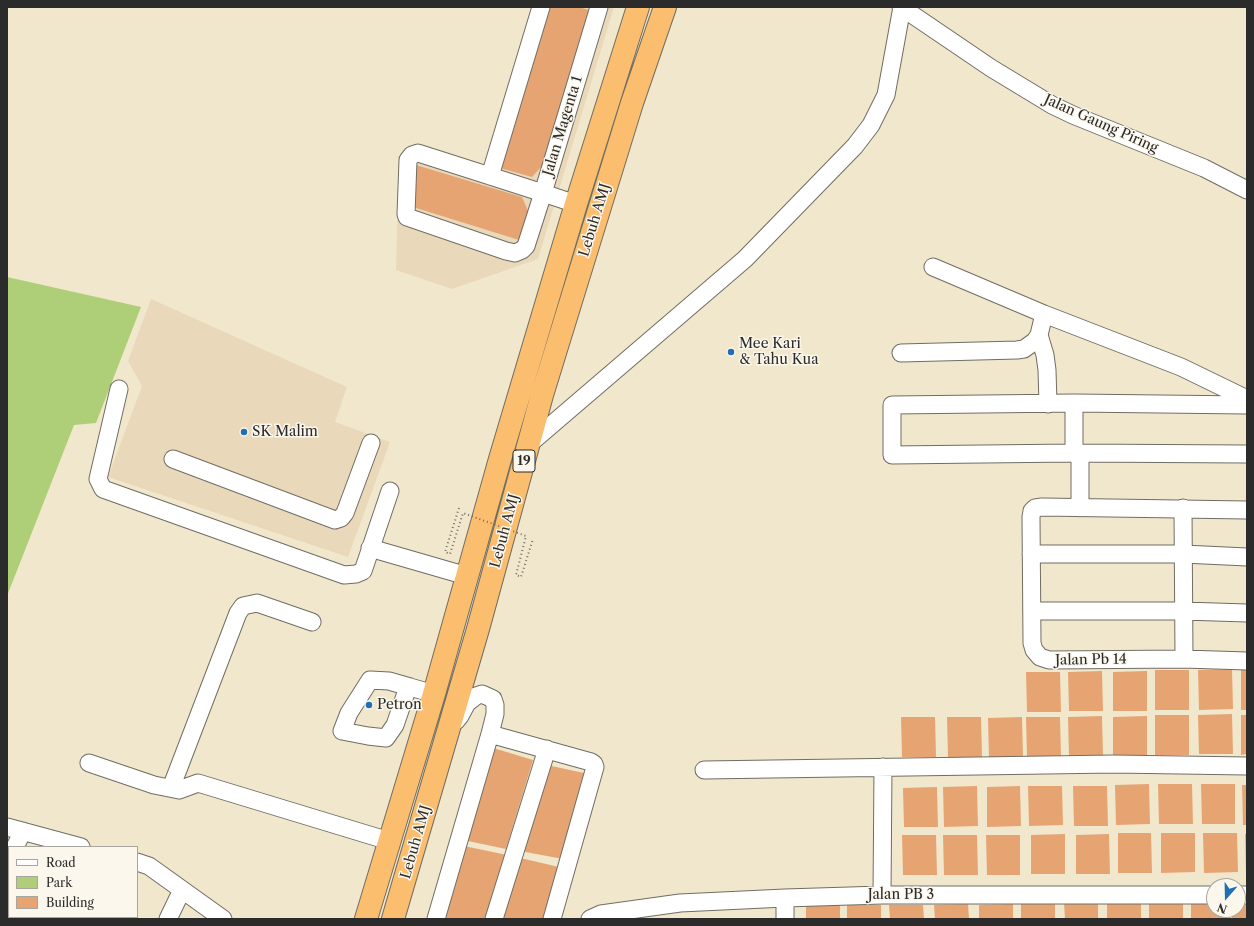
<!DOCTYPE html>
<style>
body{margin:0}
#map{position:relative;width:1254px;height:926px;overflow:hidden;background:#f1e7cc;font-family:"Libre Caslon Text",serif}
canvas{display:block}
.frame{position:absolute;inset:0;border:8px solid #2b2b2b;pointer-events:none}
.legend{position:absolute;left:8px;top:846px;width:130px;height:72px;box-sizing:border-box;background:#fbf7ec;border:1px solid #a8a59f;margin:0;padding:5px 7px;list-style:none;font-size:12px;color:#2b2b2b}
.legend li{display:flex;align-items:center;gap:8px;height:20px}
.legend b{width:20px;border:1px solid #a8a59f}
.north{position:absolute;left:1206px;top:878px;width:40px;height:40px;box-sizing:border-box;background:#fbf7ec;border:1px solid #a8a59f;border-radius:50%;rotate:200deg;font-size:11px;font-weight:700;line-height:16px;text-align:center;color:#2b2b2b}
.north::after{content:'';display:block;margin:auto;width:14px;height:18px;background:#1f6fb2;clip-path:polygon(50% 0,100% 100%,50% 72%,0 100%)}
</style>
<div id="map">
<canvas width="1254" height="926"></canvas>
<div class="frame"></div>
<ul class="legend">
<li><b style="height:5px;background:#fff"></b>Road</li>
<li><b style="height:11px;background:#aecf78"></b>Park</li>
<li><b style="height:11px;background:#e7a473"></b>Building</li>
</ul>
<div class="north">N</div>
</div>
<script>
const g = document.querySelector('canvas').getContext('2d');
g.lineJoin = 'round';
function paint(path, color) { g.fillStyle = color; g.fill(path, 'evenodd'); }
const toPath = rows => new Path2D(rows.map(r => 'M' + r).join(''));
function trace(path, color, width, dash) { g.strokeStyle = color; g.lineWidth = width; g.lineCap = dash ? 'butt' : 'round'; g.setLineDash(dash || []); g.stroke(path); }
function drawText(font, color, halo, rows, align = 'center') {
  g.font = font + ' "Libre Caslon Text",serif'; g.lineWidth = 3; g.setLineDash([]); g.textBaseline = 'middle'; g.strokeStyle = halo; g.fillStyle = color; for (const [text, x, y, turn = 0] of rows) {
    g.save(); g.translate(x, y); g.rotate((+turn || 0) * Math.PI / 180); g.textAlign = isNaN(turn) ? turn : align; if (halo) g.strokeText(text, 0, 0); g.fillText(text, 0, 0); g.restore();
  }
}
paint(toPath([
 [536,7,614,7,538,259,452,289,396,270,399,158,416,147,485,166],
 [151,299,347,387,335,422,390,442,348,557,108,477,142,386,128,361]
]), '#e9d9ba');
paint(toPath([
 [7,277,141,307,96,423,74,425,7,596]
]), '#aecf78');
paint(toPath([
 [547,7,579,7,589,10,542,166,532,177,496,167],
 [416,165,522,197,529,213,519,240,413,207],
 [1232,669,1233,709,1199,710,1198,670],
 [1155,670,1189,670,1189,710,1155,710],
 [1241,670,1247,670,1247,710,1241,710],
 [1102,671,1103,711,1069,711,1068,672],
 [1147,671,1147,711,1113,711,1113,672],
 [1026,672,1060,672,1061,712,1027,712],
 [1232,714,1233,754,1199,754,1198,715],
 [1155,715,1189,715,1189,755,1155,755],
 [1241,715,1247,715,1247,754,1241,755],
 [1102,716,1103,756,1069,756,1068,717],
 [1147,716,1147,756,1113,756,1113,717],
 [901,717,935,717,936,757,902,757],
 [947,717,981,717,982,757,948,757],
 [1022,717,1023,757,989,758,988,718],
 [1026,717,1060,717,1061,757,1027,757],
 [490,747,533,760,506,849,463,840],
 [547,765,584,773,563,859,520,851],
 [1149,784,1150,824,1116,825,1115,785],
 [1158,784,1192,784,1193,824,1159,824],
 [1201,784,1235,784,1235,824,1202,824],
 [1242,785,1247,785,1247,825,1243,825],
 [977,786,978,826,944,827,943,787],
 [1020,786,1021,826,987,827,987,787],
 [1028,786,1062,786,1063,825,1029,826],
 [1073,786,1107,786,1108,826,1074,826],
 [937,787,938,827,904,827,903,788],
 [1118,833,1151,833,1152,873,1118,873],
 [1161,833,1195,833,1195,872,1161,873],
 [1203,833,1237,833,1238,872,1204,873],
 [1065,834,1065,874,1031,874,1031,835],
 [1109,834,1110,874,1076,874,1076,835],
 [1245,834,1247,834,1247,875,1246,875],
 [902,835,936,835,937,875,903,875],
 [943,835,977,835,978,875,944,875],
 [986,835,1020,835,1020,875,987,875],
 [464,846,507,855,488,919,441,919],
 [516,857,559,867,543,919,497,919],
 [1098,902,1098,919,1065,919,1064,903],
 [1055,903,1055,919,1021,919,1021,904],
 [1107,903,1141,903,1141,919,1107,919],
 [968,904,969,919,935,919,934,905],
 [1013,904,1013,919,979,919,979,905],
 [1149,904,1183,904,1183,919,1149,919],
 [1191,904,1214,904,1214,910,1225,910,1225,919,1191,919],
 [1238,904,1247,904,1247,919,1232,919,1232,910,1238,910],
 [806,905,840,905,840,919,806,919],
 [847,905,881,905,881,919,847,919],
 [889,905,923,905,924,919,890,919]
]), '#e7a473');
const minor = toPath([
 [901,7,991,68,1052,105,1073,115,1204,168,1247,190],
 [490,176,541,7],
 [576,204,543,193,490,176,418,153,412,155,408,160,406,214,407,217,506,251,515,253,522,250,526,246,543,193,599,7],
 [933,267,1044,314,1181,367,1247,399],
 [1039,335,1045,355,1047,370,1048,404],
 [901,353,1017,350,1024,349,1035,341,1039,335,1044,314],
 [119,389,98,479,103,489,344,575,356,574,363,571,390,491],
 [1074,403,1074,453],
 [1247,405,1074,403,892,405,892,455,1074,453,1247,454],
 [528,445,745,259,855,146,871,125,886,95,902,7],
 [1080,453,1080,508],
 [173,459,335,520,341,518,345,513,371,443],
 [1183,508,1184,659],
 [1247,510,1042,507,1035,508,1032,511,1031,517,1032,643,1034,650,1040,657,1049,660,1184,659,1247,661],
 [370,548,467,576],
 [1031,554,1183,554,1247,557],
 [1033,611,1183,611,1247,613],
 [410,687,389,681,370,680,349,713,342,731,368,736,386,738,395,725,407,690,410,687,434,694],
 [490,734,591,762,594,764,595,767,552,919],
 [89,763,154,785,179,790,198,783,389,841],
 [704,770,1114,764,1247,766],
 [171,788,238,613,243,606,257,603,312,622],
 [7,827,81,847],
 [15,847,23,831],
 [137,862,149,866,223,919],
 [7,865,9,860],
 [882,895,883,767],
 [1238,895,1247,895],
 [7,898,9,899],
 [42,919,43,917],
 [105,919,106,917],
 [168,919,182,890],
 [436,919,490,734,495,714,495,705,493,699,482,694,476,696,467,703,460,716,456,721],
 [494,919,547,749],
 [590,919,601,914,680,903,785,898,882,895,1214,895],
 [785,919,785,898]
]);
const highway = toPath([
 [366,919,434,694,500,459,576,204,638,7],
 [393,919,478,629,542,395,632,103,665,7]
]);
trace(minor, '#706d63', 19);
trace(highway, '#706d63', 24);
trace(minor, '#fff', 17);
trace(highway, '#fabe6e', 22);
trace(toPath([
 [459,508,445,552,450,554,463,513,526,536,516,575,521,577,533,539]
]), '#706d63', 2, [1, 3]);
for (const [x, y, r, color] of [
 [731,352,4,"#1f6fb2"],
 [244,432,4,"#1f6fb2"],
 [369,705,4,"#1f6fb2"]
]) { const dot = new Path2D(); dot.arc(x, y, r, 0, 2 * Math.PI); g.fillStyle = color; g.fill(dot); trace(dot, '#fbf7ec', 1.5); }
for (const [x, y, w] of [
 [524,461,22]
]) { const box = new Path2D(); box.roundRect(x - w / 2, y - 11, w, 22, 3); g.fillStyle = '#fbf7ec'; g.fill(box); trace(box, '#2b2b2b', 1); }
drawText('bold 13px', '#2b2b2b', null, [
 ["19",524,461]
]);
drawText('14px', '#2b2b2b', '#fbf7ec', [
 ["Jalan Gaung Piring",1101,124,24],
 ["Jalan Magenta 1",563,126,-73],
 ["Lebuh AMJ",595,220,-73],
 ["Lebuh AMJ",505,531,-75],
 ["Jalan Pb 14",1091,660,-1],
 ["Lebuh AMJ",416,842,-74],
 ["Jalan PB 3",901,895]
]);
drawText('14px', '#2b2b2b', '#fbf7ec', [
 ["Mee Kari",739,344],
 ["& Tahu Kua",739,360],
 ["SK Malim",252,432],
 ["Petron",377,705]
], 'left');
</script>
